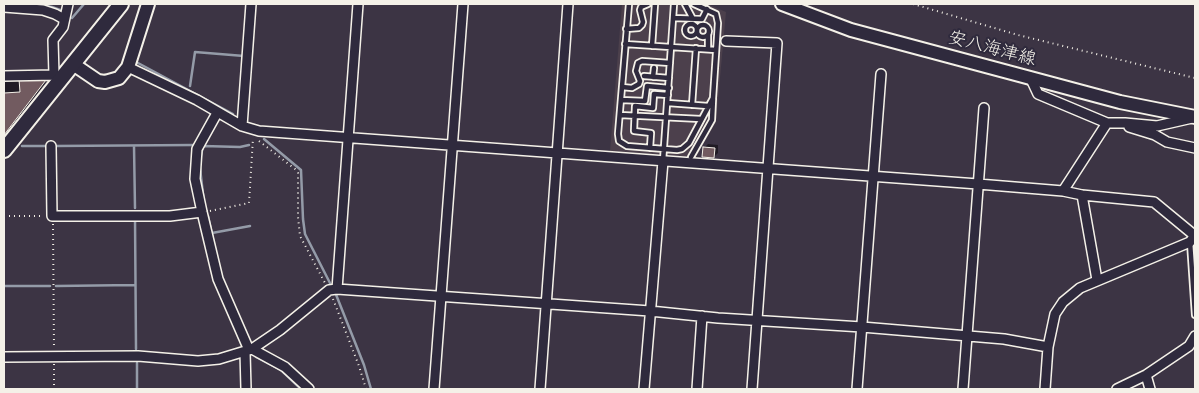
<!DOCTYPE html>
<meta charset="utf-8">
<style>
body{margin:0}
#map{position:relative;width:1199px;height:393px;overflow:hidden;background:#3c3444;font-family:Pangolin,sans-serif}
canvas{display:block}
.frame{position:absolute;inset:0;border:5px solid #f4f1e8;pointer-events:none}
</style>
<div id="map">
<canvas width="1199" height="393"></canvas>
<div class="frame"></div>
</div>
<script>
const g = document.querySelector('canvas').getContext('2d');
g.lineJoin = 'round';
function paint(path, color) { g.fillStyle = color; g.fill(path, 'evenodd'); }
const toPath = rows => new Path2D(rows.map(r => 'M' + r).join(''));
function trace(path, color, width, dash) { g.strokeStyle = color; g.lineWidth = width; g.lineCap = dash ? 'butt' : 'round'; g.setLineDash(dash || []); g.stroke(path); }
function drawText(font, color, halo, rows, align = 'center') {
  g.font = font + ' Pangolin,"Klee One",sans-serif'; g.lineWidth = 4; g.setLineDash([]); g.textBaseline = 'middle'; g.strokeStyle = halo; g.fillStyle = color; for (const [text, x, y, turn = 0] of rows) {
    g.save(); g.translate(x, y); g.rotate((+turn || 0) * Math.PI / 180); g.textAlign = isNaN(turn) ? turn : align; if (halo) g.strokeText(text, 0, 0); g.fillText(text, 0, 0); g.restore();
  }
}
paint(toPath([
 [622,4,707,4,726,12,716,122,696,157,610,151]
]), '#4c404c');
paint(toPath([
 [4,70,52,70,54,71,13,125,4,134],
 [708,144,718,145,718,153,714,157,704,148]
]), '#0007');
trace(toPath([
 [35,4,52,7,63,11],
 [72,18,84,4],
 [138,63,233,114],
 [190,86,195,52,244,56],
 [264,139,301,170,303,219,305,234,332,287],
 [22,146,48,146],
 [54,146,194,145],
 [134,146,135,208],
 [200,160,203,146,240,147,249,145],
 [200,168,204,203],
 [208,216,214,244],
 [135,218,136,349],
 [212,233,250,226],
 [4,286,50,286],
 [56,286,135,285],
 [335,292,364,365,371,389],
 [256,357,281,370,301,389],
 [137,389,137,363]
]), '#949ba8', 2.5);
const building = toPath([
 [44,77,46,80,4,135,4,78,44,77],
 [19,79,20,92,4,93,4,80,19,79],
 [703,147,715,148,714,158,702,157,703,147]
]);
paint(building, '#725b60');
trace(building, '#f4f1e8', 1);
const lane = toPath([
 [629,4,618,134,619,141,627,146,677,150,682,149,689,143,713,98,718,23,716,14,694,4],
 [685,4,693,19],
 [673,18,702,19,707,9],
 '685 30a6 6 0 1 1 12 0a6 6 0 1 1-12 0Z',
 '697 31a6 6 0 1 1 12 0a6 6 0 1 1-12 0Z',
 [626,29,639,28,642,25,643,22,640,10,641,7,648,4],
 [708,35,708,49],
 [625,44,716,50],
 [652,46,655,4],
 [644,76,669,78],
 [653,77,654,68],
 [622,87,632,88,639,84,640,81,636,71,638,63,642,61,670,63],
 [621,100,645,101,647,86,669,88],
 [668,103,708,106],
 [692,105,696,48],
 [620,115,701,119],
 [650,148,651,133,634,131,635,106,653,108,654,94,668,95],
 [691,157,712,120,713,99],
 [663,161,674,4],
 [1190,242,1195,315]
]);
const street = toPath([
 [4,7,43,10,55,14,64,19],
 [726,41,777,43,752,389],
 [128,67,197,100,242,126,259,131,978,184,1063,191,1082,195,1097,280],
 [54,75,53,40,63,27,68,4],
 [4,76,54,75,60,77],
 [1030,77,1038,94,1107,123],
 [217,113,197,149,195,179,202,212,218,279,249,350],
 [242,126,251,4],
 [1129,127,1155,135,1167,142,1195,148],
 [51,146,52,216,170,216,202,212],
 [1063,191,1107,123,1125,123,1157,126,1192,118],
 [1082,195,1154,202,1194,235],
 [337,289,358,4],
 [252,349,285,367,309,389],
 [245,352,246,389],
 [4,357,138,356,198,361,219,359,252,349,280,330,329,290,337,289,650,311,718,318,862,327,1004,339,1048,347],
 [1146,375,1150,389],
 [434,389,463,4],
 [540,389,568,4],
 [644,389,663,161],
 [697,389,702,316],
 [857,389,881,74],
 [963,389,984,108],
 [1045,389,1048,347,1055,314,1063,302,1080,288,1190,242,1195,235],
 [1117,389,1146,375,1189,346,1195,336]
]);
const secondary = toPath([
 [782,4,851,30,1120,102,1195,117],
 [73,64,98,81,105,82,119,78,128,67,148,4]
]);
const primary = toPath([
 [4,150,121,4]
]);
trace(lane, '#f4f1e8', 8);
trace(street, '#f4f1e8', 12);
trace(secondary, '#f4f1e8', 16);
trace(primary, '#f4f1e8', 18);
trace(toPath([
 [913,4,1018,35,1195,78],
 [259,141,295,169,298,173,298,217,300,236,325,283],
 [210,211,249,203,253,138],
 [4,216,43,216],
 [53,224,54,349],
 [333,299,359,366,366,389],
 [54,364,54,389]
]), '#f4f1e8', 2, [1, 4]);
trace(lane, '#2f2a3d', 4.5);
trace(street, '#2f2a3d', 9);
trace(secondary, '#2f2a3d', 12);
trace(primary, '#2f2a3d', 14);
drawText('18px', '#f4f1e8', '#2f2a3d', [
 ["安八海津線",992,49,15]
]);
</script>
